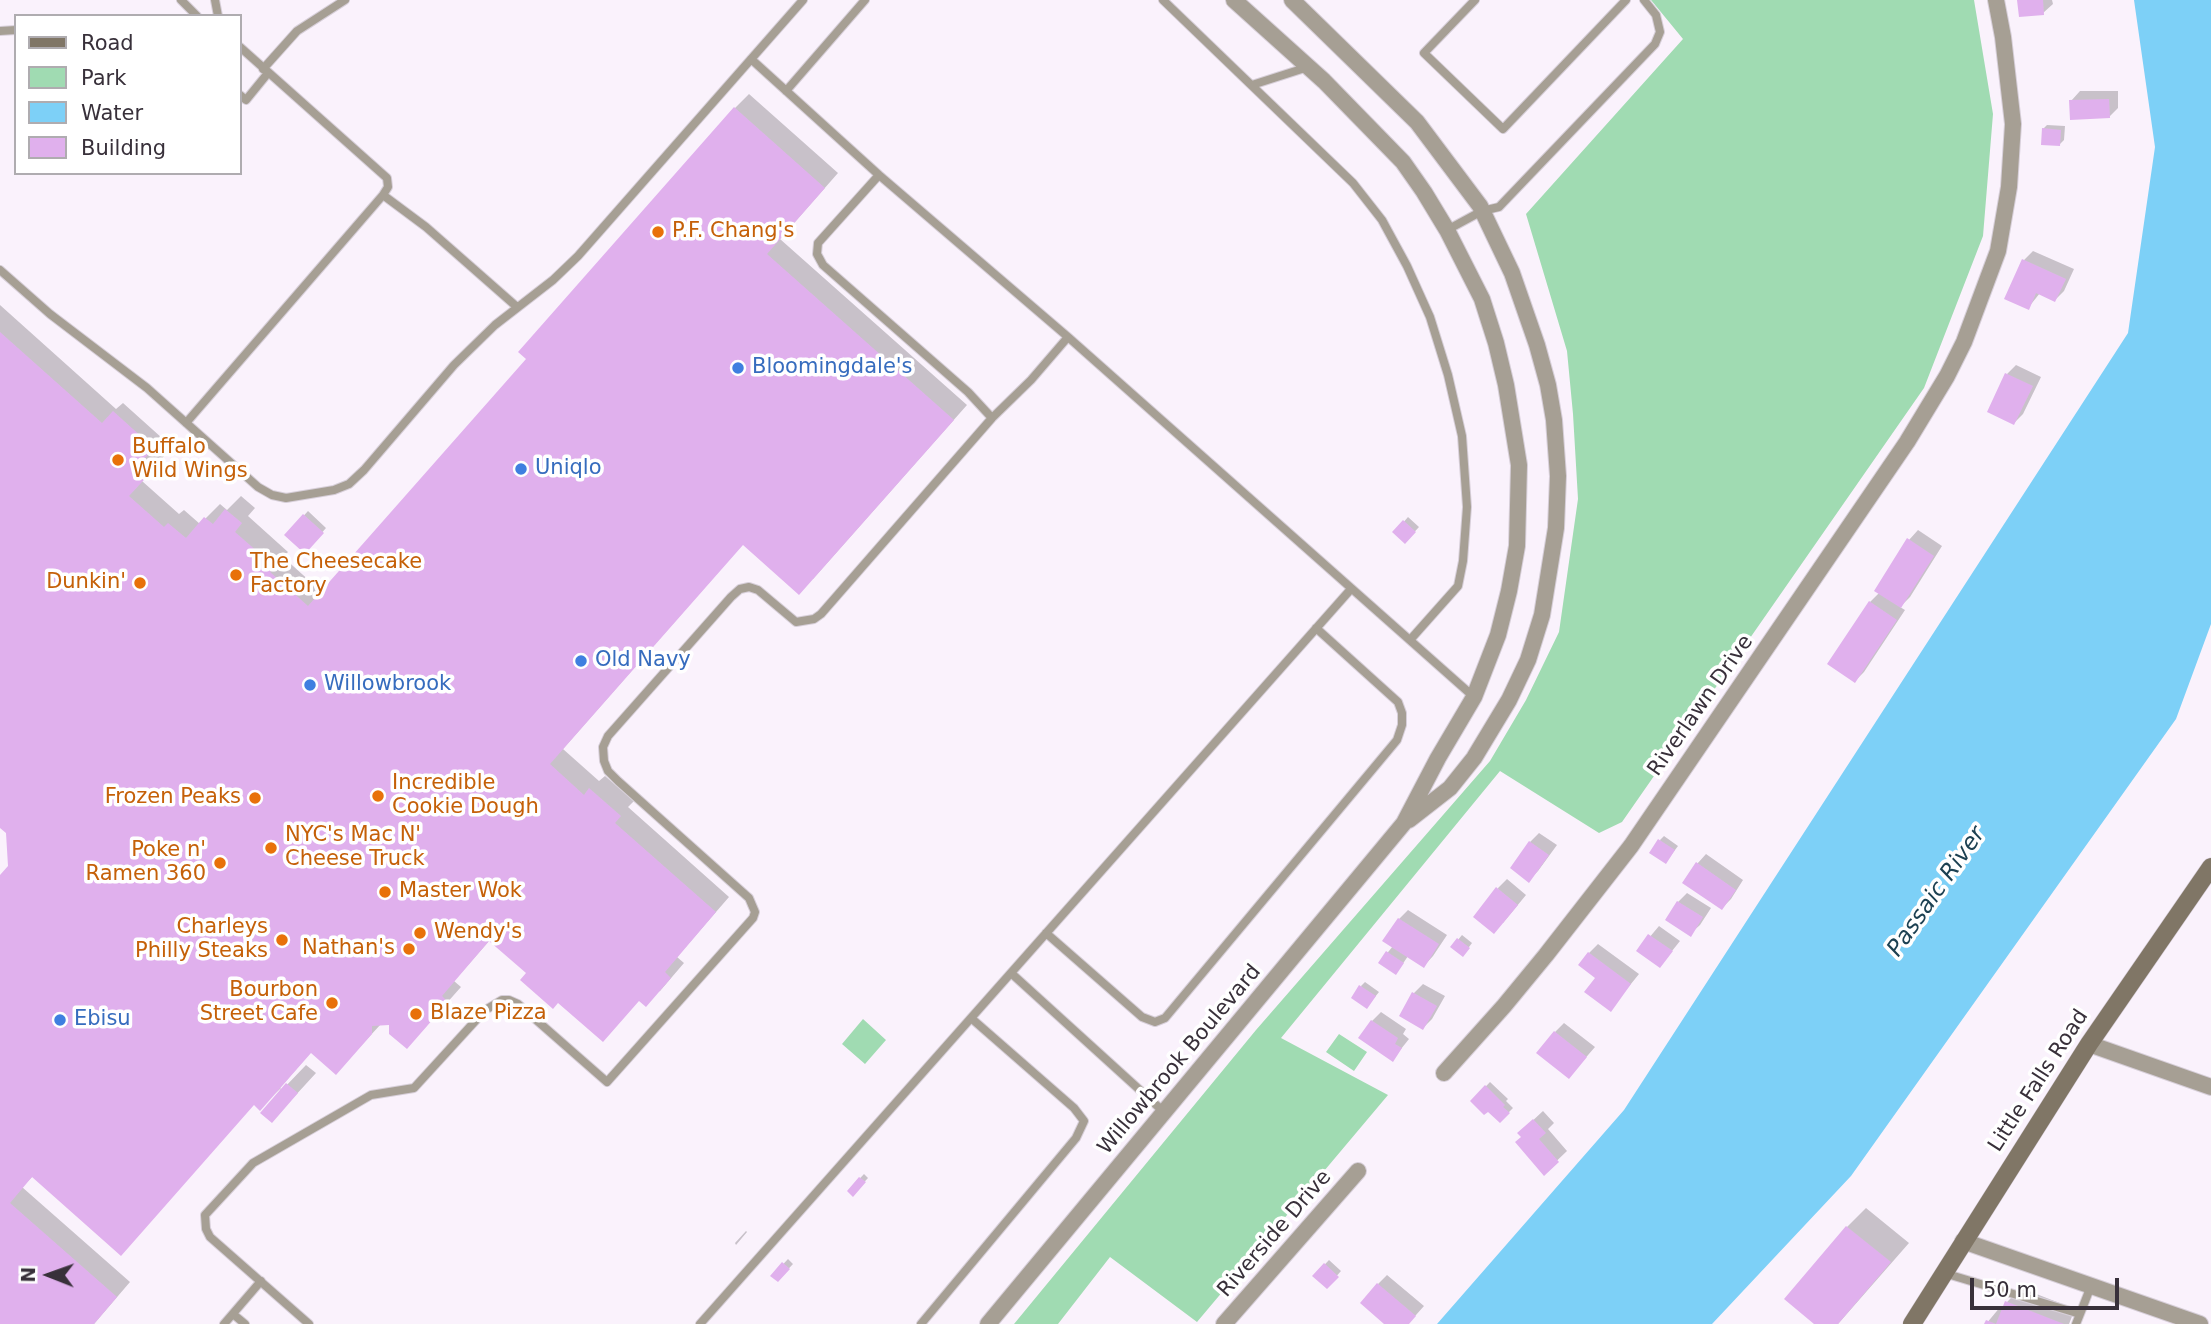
<!DOCTYPE html>
<style>
body{margin:0}
#map{position:relative;width:2211px;height:1324px;overflow:hidden;background:#faf2fc;font-family:"DejaVu Sans",sans-serif}
canvas{display:block}
.legend{position:absolute;left:14px;top:14px;width:228px;height:161px;box-sizing:border-box;background:#fff;border:2px solid #afacb0;margin:0;padding:9px 12px;list-style:none;font-size:21px;color:#38303a}
.legend li{display:flex;align-items:center;gap:14px;height:35px}
.legend b{width:35px;border:2px solid #afacb0}
.north{position:absolute;left:14px;top:1240px;width:70px;height:70px;-webkit-text-stroke:5px #fff;paint-order:stroke;rotate:271deg;font-size:19px;font-weight:700;line-height:28px;text-align:center;color:#38303a}
.north::after{content:'';display:block;margin:auto;width:24px;height:32px;background:#38303a;clip-path:polygon(50% 0,100% 100%,50% 72%,0 100%)}
.scale{position:absolute;left:1970px;top:1278px;width:149px;height:32px;box-sizing:border-box;border:4px solid #38303a;border-top:0;padding-left:9px;font-size:21px;line-height:24px;white-space:nowrap;color:#38303a;-webkit-text-stroke:5px #fff;paint-order:stroke}
</style>
<div id="map">
<canvas width="2211" height="1324"></canvas>
<ul class="legend">
<li><b style="height:9px;background:#807666"></b>Road</li>
<li><b style="height:19px;background:#a0dbb2"></b>Park</li>
<li><b style="height:19px;background:#7dd0f7"></b>Water</li>
<li><b style="height:19px;background:#e0b0ed"></b>Building</li>
</ul>
<div class="north">N</div>
<div class="scale">50 m</div>
</div>
<script>
const g = document.querySelector('canvas').getContext('2d');
g.lineJoin = 'round';
function paint(path, color) { g.fillStyle = color; g.fill(path, 'evenodd'); }
const toPath = rows => new Path2D(rows.map(r => 'M' + r).join(''));
function trace(path, color, width, dash) { g.strokeStyle = color; g.lineWidth = width; g.lineCap = dash ? 'butt' : 'round'; g.setLineDash(dash || []); g.stroke(path); }
function drawText(font, color, halo, rows, align = 'center') {
  g.font = font + ' "DejaVu Sans",sans-serif'; g.lineWidth = 7; g.setLineDash([]); g.textBaseline = 'middle'; g.strokeStyle = halo; g.fillStyle = color; for (const [text, x, y, turn = 0] of rows) {
    g.save(); g.translate(x, y); g.rotate((+turn || 0) * Math.PI / 180); g.textAlign = isNaN(turn) ? turn : align; if (halo) g.strokeText(text, 0, 0); g.fillText(text, 0, 0); g.restore();
  }
}
paint(toPath([
 [1651,0,1974,0,1993,114,1983,236,1924,388,1622,822,1599,833,1500,771,1281,1038,1388,1095,1197,1322,1110,1257,1058,1324,1014,1324,1256,1030,1490,761,1526,700,1559,632,1578,499,1573,414,1567,351,1526,214,1683,39],
 [863,1019,886,1040,865,1064,842,1044],
 [1339,1034,1367,1052,1354,1071,1326,1052]
]), '#a0dbb2');
paint(toPath([
 [2134,0,2211,0,2211,624,2176,719,1851,1176,1712,1324,1437,1324,1624,1110,2128,333,2155,147]
]), '#7dd0f7');
paint(toPath([
 [2019,0,2052,0,2053,4,2043,13],
 [2080,91,2118,91,2118,108,2109,117,2071,101],
 [749,94,838,173,780,239,967,405,813,579,743,544,563,749,599,781,605,776,634,801,628,807,729,897,677,957,684,963,660,991,640,999,529,973,490,940,454,981,461,987,421,1032,390,1023,381,1024,336,1073,312,1051,280,1088,282,1090,306,1065,316,1073,272,1121,282,1091,280,1089,260,1108,254,1103,33,1176,22,1187,130,1282,94,1324,0,1324,0,877,10,866,8,833,0,826,0,305,116,409,123,403,162,438,156,445,166,454,142,481,179,514,184,510,200,524,220,504,227,510,241,496,255,508,248,516,288,552,283,557,322,592,529,358,735,108],
 [2047,125,2065,126,2064,140,2060,144,2043,129],
 [2033,251,2074,269,2064,291,2055,300,2040,293,2028,308,2024,260],
 [2016,365,2041,377,2023,414,2014,423,2007,374],
 [308,511,326,528,305,552,286,535],
 [1408,517,1419,527,1405,542,1395,532],
 [1918,530,1942,546,1910,597,1900,607,1905,610,1864,672,1855,681,1870,602,1880,592,1909,540],
 [1539,833,1557,845,1538,871,1529,880,1530,842],
 [1664,836,1678,846,1666,862,1660,840],
 [1706,854,1743,880,1731,899,1722,908,1697,864],
 [1507,879,1526,895,1503,923,1498,888],
 [1687,893,1711,908,1700,925,1690,934,1678,902],
 [1408,910,1447,935,1433,956,1424,966,1408,956,1400,968,1380,962,1393,946,1399,919],
 [1659,926,1680,941,1660,966,1638,951],
 [1462,935,1472,943,1466,951,1452,947],
 [1598,944,1639,974,1610,1010,1589,953],
 [1365,982,1379,992,1367,1007,1361,986],
 [1423,984,1445,996,1432,1019,1423,1028,1401,1015,1414,993],
 [1381,1012,1406,1029,1403,1034,1409,1039,1393,1059,1372,1021],
 [1564,1023,1595,1047,1569,1077,1555,1032],
 [1490,1082,1508,1099,1506,1101,1513,1108,1500,1121,1488,1109,1472,1101],
 [1543,1111,1554,1123,1548,1129,1567,1151,1544,1173,1523,1136,1529,1124],
 [864,1174,868,1178,853,1194,849,1190],
 [1866,1208,1909,1243,1838,1324,1817,1324,1847,1227],
 [746,1231,747,1232,736,1245,735,1243],
 [788,1259,793,1264,778,1280,773,1275],
 [1329,1260,1341,1271,1327,1287,1314,1276],
 [1387,1275,1424,1306,1408,1324,1387,1324,1378,1284],
 [2021,1288,2075,1309,2069,1324,1986,1324,2001,1306,2004,1308,2007,1302]
]), '#0003');
paint(toPath([
 [2017,0,2043,0,2044,15,2019,17],
 [2109,99,2110,118,2070,120,2069,100],
 [734,107,825,188,767,254,954,420,799,595,743,545,550,764,584,795,589,788,621,816,615,823,716,912,665,972,671,978,646,1007,639,1001,603,1042,558,1003,553,1009,520,980,526,973,489,941,442,996,448,1002,407,1049,389,1034,389,1025,372,1026,372,1034,336,1075,311,1053,260,1111,254,1105,121,1256,32,1177,10,1203,117,1297,94,1324,0,1324,0,875,8,866,6,833,0,828,0,332,102,423,113,411,154,448,143,460,154,469,129,496,164,527,168,523,186,538,204,517,213,524,225,509,242,523,235,532,275,567,270,572,308,606,526,359,518,352],
 [2042,128,2061,130,2060,146,2041,145],
 [2022,259,2066,279,2055,302,2036,293,2029,310,2004,299],
 [2005,373,2033,386,2014,425,1987,412],
 [303,514,324,533,305,554,284,535],
 [1403,520,1416,532,1405,544,1392,532],
 [1907,538,1934,556,1901,608,1874,591],
 [1869,601,1897,620,1855,683,1827,664],
 [1658,839,1675,850,1666,864,1649,853],
 [1529,841,1549,855,1529,883,1510,868],
 [1696,862,1736,890,1722,910,1682,883],
 [1496,887,1518,905,1494,934,1473,917],
 [1677,901,1703,917,1691,937,1665,920],
 [1398,918,1439,944,1424,968,1382,941],
 [1648,934,1673,951,1660,968,1636,951],
 [1457,938,1470,948,1463,957,1450,947],
 [1386,951,1404,963,1396,975,1378,963],
 [1588,952,1631,984,1611,1012,1584,992,1595,978,1578,965],
 [1359,985,1376,996,1367,1009,1351,998],
 [1412,992,1437,1006,1423,1030,1399,1016],
 [1371,1020,1398,1038,1395,1044,1402,1048,1393,1062,1358,1038],
 [1554,1031,1587,1057,1569,1079,1536,1053],
 [286,1083,298,1093,272,1123,260,1113],
 [1485,1085,1505,1105,1503,1107,1510,1113,1500,1123,1488,1112,1484,1115,1470,1101],
 [1533,1119,1546,1133,1539,1139,1559,1162,1544,1176,1515,1142,1521,1137,1517,1133],
 [859,1177,866,1182,853,1197,847,1191],
 [1846,1226,1891,1262,1838,1324,1814,1324,1784,1299],
 [782,1262,790,1269,778,1282,770,1276],
 [1324,1263,1339,1277,1327,1289,1312,1276],
 [1377,1283,1416,1316,1409,1324,1384,1324,1360,1303],
 [2005,1301,2064,1324,1984,1324,1986,1320,1996,1324]
]), '#e0b0ed');
const lane = toPath([
 [181,0,197,16],
 [215,0,218,16],
 [1163,0,1353,183,1382,220,1407,266,1430,317,1448,375,1462,436,1467,507,1463,561,1458,586,1410,640],
 [1475,0,1424,53,1503,129,1626,0],
 [0,31,16,30],
 [240,47,387,178,388,187,383,195,426,227,517,307],
 [751,59,879,175,1068,337,1474,697],
 [263,69,297,31,345,0],
 [1252,85,1308,67],
 [786,91,865,0],
 [240,95,246,100,268,73],
 [879,175,818,243,817,254,823,265,968,392,992,418],
 [1447,230,1482,211,1499,207,1655,44,1660,32,1656,15,1644,0],
 [0,270,50,314,147,388,258,487,272,495,286,498,334,490,349,484,364,470,454,365,495,325,553,280,578,256,803,0],
 [186,423,383,195],
 [1046,933,1142,1017,1155,1022,1165,1018,1397,740,1402,725,1402,713,1398,702,1316,628],
 [1011,973,1164,1112],
 [1944,1273,2080,1314,2091,1286],
 [233,1314,245,1324],
 [224,1324,261,1281],
 [309,1324,210,1237,206,1229,205,1215,253,1163,371,1095,414,1088,478,1018,487,1009,502,1000,509,1000,518,1004,607,1082,753,918,755,912,749,898,618,781,608,771,604,761,603,747,608,736,731,597,740,589,749,587,758,590,796,622,814,619,821,614,992,418,1031,380,1068,337],
 [700,1324,1351,589],
 [921,1324,1076,1138,1084,1121,1074,1108,971,1018],
 [2076,1324,2080,1314]
]);
const street = toPath([
 [1292,0,1417,122,1480,206,1512,273,1537,345,1548,385,1554,420,1558,476,1556,528,1542,615,1528,660,1509,700,1474,758,1450,788,1409,820],
 [2089,1044,2211,1087],
 [1444,1073,1504,1006,1546,955,1631,846,1907,442,1947,376,1964,342,1998,251,2009,187,2013,124,2003,37,1996,0],
 [1963,1241,2200,1324],
 [988,1324,1404,823,1438,758,1474,697,1498,635,1509,591,1517,546,1519,465,1506,385,1496,343,1482,299,1447,230,1424,192,1403,162,1324,81,1234,0],
 [1224,1324,1358,1171]
]);
const secondary = toPath([
 [1912,1324,2089,1044,2211,867]
]);
trace(lane, '#d7cfd9', 10);
trace(street, '#d7cfd9', 18);
trace(secondary, '#d7cfd9', 19);
trace(lane, '#a69f94', 8);
trace(street, '#a69f94', 16);
trace(secondary, '#807666', 18);
for (const [x, y, r, color] of [
 [658,232,7,"#e8710a"],
 [738,368,7,"#3f7fe0"],
 [118,460,7,"#e8710a"],
 [521,469,7,"#3f7fe0"],
 [236,575,7,"#e8710a"],
 [140,583,7,"#e8710a"],
 [581,661,7,"#3f7fe0"],
 [310,685,7,"#3f7fe0"],
 [378,796,7,"#e8710a"],
 [255,798,7,"#e8710a"],
 [271,848,7,"#e8710a"],
 [220,863,7,"#e8710a"],
 [385,892,7,"#e8710a"],
 [420,933,7,"#e8710a"],
 [282,940,7,"#e8710a"],
 [409,949,7,"#e8710a"],
 [332,1003,7,"#e8710a"],
 [416,1014,7,"#e8710a"],
 [60,1020,7,"#3f7fe0"]
]) { const dot = new Path2D(); dot.arc(x, y, r, 0, 2 * Math.PI); g.fillStyle = color; g.fill(dot); trace(dot, '#fff', 2.5); }
drawText('21px', '#c56008', '#fff', [
 ["P.F. Chang's",672,232],
 ["Buffalo",132,448],
 ["Wild Wings",132,472],
 ["The Cheesecake",250,563],
 ["Factory",250,587],
 ["Dunkin'",126,583,"right"],
 ["Incredible",392,784],
 ["Cookie Dough",392,808],
 ["Frozen Peaks",241,798,"right"],
 ["NYC's Mac N'",285,836],
 ["Cheese Truck",285,860],
 ["Poke n'",206,851,"right"],
 ["Ramen 360",206,875,"right"],
 ["Master Wok",399,892],
 ["Charleys",268,928,"right"],
 ["Philly Steaks",268,952,"right"],
 ["Wendy's",434,933],
 ["Nathan's",395,949,"right"],
 ["Bourbon",318,991,"right"],
 ["Street Cafe",318,1015,"right"],
 ["Blaze Pizza",430,1014]
], 'left');
drawText('21px', '#366cbe', '#fff', [
 ["Bloomingdale's",752,368],
 ["Uniqlo",535,469],
 ["Old Navy",595,661],
 ["Willowbrook",324,685],
 ["Ebisu",74,1020]
], 'left');
drawText('21px', '#38303a', '#fff', [
 ["Riverlawn Drive",1701,706,-55],
 ["Willowbrook Boulevard",1180,1060,-50],
 ["Little Falls Road",2039,1081,-57],
 ["Riverside Drive",1275,1234,-49]
]);
drawText('italic 23px', '#1c4152', '#fff', [
 ["Passaic River",1937,892,-55]
]);
</script>
